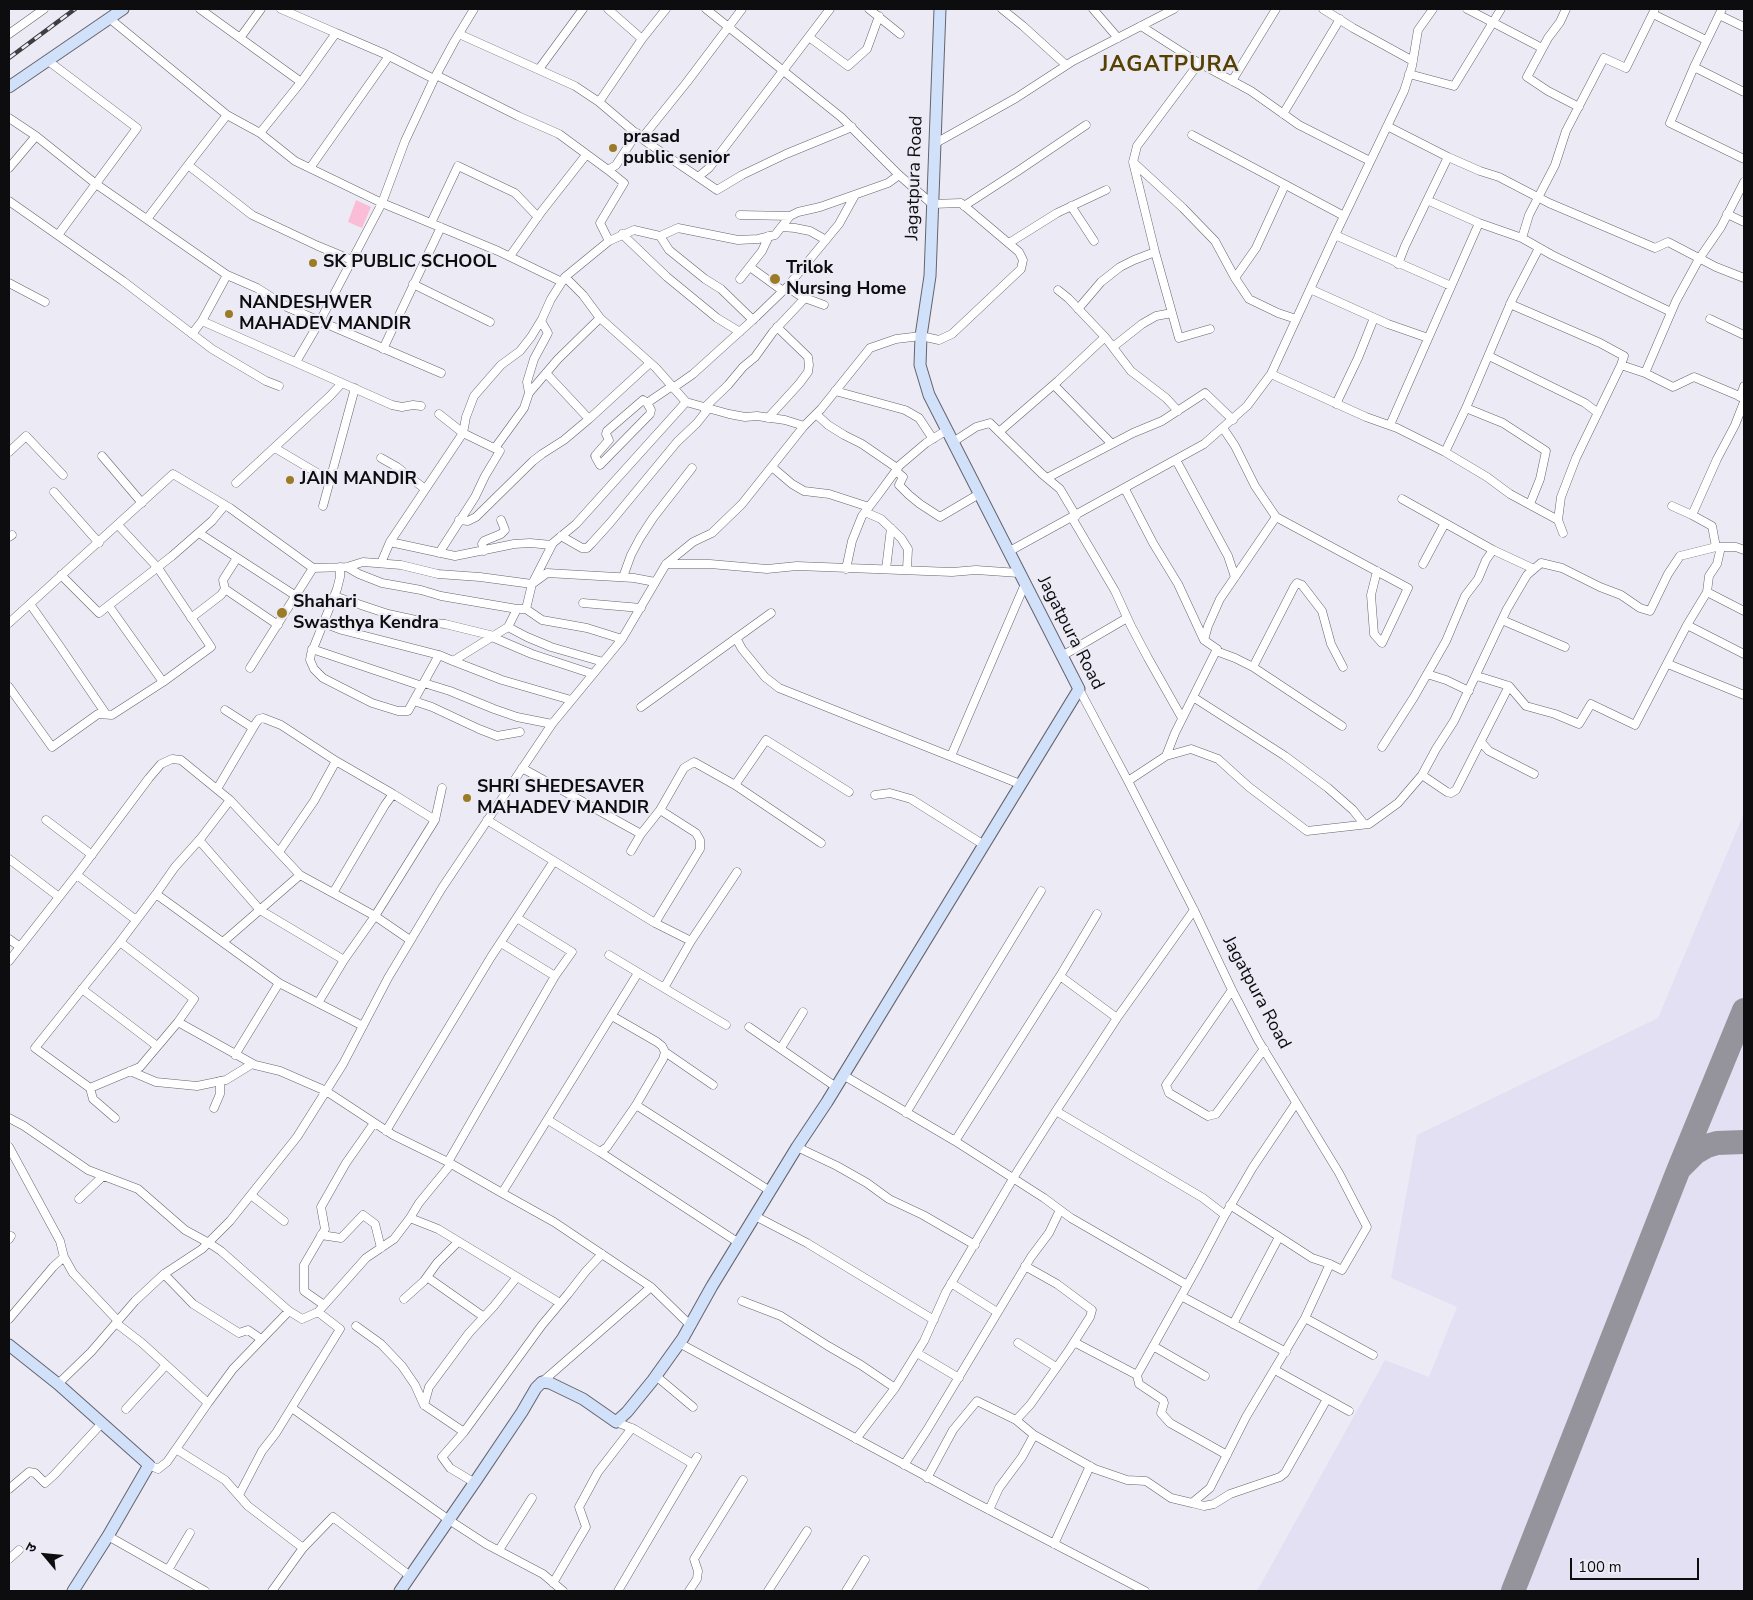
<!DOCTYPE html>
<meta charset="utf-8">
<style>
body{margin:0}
#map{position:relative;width:1753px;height:1600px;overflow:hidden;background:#ecebf5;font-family:"Nunito Sans","Noto Sans Devanagari",sans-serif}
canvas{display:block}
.frame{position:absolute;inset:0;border:10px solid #0d0d10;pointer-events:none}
.north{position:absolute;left:20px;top:1530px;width:50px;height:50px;-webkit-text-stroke:4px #ecebf5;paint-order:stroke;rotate:298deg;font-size:14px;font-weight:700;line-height:20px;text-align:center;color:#0d0d10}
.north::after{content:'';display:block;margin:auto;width:18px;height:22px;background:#0d0d10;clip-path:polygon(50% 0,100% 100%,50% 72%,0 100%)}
.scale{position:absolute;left:1570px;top:1558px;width:129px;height:22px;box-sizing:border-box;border:2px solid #0d0d10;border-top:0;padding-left:6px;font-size:15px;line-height:18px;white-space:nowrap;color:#0d0d10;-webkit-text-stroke:4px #ecebf5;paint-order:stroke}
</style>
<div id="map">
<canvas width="1753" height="1600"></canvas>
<div class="frame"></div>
<div class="north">उ</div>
<div class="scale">100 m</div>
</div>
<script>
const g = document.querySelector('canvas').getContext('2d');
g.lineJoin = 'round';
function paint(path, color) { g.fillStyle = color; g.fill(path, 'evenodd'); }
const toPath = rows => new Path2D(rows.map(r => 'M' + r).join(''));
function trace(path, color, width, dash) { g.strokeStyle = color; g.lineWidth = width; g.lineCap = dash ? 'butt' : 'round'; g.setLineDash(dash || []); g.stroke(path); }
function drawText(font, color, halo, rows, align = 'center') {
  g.font = font + ' "Nunito Sans",sans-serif'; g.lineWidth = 4.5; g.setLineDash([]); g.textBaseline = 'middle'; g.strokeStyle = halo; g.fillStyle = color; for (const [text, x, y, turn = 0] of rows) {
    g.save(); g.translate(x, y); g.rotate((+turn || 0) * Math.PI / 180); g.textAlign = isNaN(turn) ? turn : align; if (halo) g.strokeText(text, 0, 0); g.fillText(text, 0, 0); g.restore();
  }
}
paint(toPath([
 [1744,813,1744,1591,1257,1591,1385,1360,1429,1377,1457,1307,1391,1278,1417,1135,1658,1018]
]), '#e2e0f2');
paint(toPath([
 [356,200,371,207,362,228,348,222]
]), '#fbbdd6');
trace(toPath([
 [1680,1168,1695,1153,1707,1146,1717,1143,1744,1142],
 [1513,1591,1678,1171,1744,1010]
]), '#95949c', 24);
const street = toPath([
 [200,9,301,82,260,133],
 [281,9,336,33,301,82],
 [608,9,642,39],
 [869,9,900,34],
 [1002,9,1023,26,1066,65],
 [1093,9,1118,38],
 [1323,9,1353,28,1413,61],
 [1467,9,1542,48],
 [1566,9,1560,22,1548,38,1527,77,1548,91,1579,107],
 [1722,9,1694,67,1670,123,1744,159],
 [1653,14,1706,40],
 [1719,15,1744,27],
 [109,18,227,115,260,133,295,161,382,203,498,251,562,282],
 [1141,26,1199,63,1137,146,1133,162,1155,252,1179,338,1210,329],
 [336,33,385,54,434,79],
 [9,34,44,9],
 [459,34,575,86,599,102,645,141,698,177,709,168,830,9],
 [809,37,848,66,867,49,879,16],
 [240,38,261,9],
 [47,60,137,128,58,235],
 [1199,63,1251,91,1299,125,1370,161],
 [1694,67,1744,92],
 [539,69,583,9],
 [1409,74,1454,86,1501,9],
 [436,75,518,116,559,134,608,170,616,165,637,133],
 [1232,81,1276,9],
 [599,102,642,39,666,9],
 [1283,114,1340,19],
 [9,118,36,136,9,168],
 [1387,126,1448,157,1480,171,1499,177,1549,203,1655,248,1668,242,1716,267,1744,278],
 [1192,135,1344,216],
 [36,136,96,184,227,275,257,288,287,307,441,373],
 [642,138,687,82,742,9],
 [934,144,1016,98,1073,61,1174,9],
 [1133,162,1183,208,1215,241,1235,278,1249,299,1278,313,1296,319],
 [188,165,227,115],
 [310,168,389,56],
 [608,170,624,183,600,223,609,241],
 [698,177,717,190,742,175,786,154,852,127],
 [1744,182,1721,227,1699,259,1676,301,1645,373,1673,387,1694,377,1744,398],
 [1427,200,1479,223,1522,238,1529,215,1555,165,1566,131,1604,58,1626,68,1655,9],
 [9,201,123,281,212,349,266,381,279,386],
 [964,206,1018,171,1086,125],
 [1071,206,1094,241],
 [1727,214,1744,222],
 [740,215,790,216],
 [147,219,188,165,252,215,318,246,352,260,320,321,296,362],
 [431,223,458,166,515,193,538,217],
 [782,227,795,228,810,231,826,240],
 [622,234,667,277,717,318,740,332],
 [1335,235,1451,286],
 [660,236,669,250,705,279,721,289,753,320],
 [1522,238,1552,255,1671,312],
 [1009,243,1057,213,1106,190],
 [510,256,542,211,586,155],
 [352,260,382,203,405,141,434,79,454,42,474,9],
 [1398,264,1405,246,1448,157],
 [750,267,783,291],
 [565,277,583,295,600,318,656,368,686,402,729,414,745,417,757,416,785,420,804,426],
 [1235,278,1256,248,1285,185],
 [740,279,762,251,769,236],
 [9,283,45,302],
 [413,284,490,322],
 [787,287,802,297,824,305],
 [1310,289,1388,324,1428,338],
 [1058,290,1068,298,1105,337],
 [1510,304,1600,343,1624,356,1621,365,1645,373],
 [1078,309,1101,282,1120,267,1134,260,1155,252],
 [1710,319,1744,335],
 [202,321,392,405,402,407,413,405,421,406],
 [192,334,202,321,227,275],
 [1113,347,1142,324,1156,316,1172,313],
 [383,349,441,227],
 [1489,356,1585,403,1598,413],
 [546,373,589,419,650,363],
 [1271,374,1366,417,1397,428,1445,452,1487,477,1510,494,1558,520],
 [1054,385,1112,444],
 [673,388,693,374,756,317,787,287,839,224,855,195],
 [835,391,905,410,919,418,933,439],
 [529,393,558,359,600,318],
 [1740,397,1744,386],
 [647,403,651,410,650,414,600,465,595,456,609,440,606,434,607,431,643,400,647,403,672,386],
 [1336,404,1358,358,1374,318],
 [704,408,728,385,743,367,755,357,773,332,805,298],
 [1466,408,1503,423,1546,451,1540,479,1530,504],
 [816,414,828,425,844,435,862,444,897,468],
 [768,418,799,384,808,372,809,365,808,357,777,327],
 [1390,425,1479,223],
 [999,432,1058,381,1105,337,1131,371,1166,398,1178,411],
 [953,442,976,427,990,423,1042,474,1060,489,1076,516],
 [275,448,329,480],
 [495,448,524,408,529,393,527,382,534,359,548,333,541,321],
 [9,452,26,436,63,475],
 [1445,452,1466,408,1512,300,1539,248],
 [102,456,142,503],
 [381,458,397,467,425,489],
 [1176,460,1228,556,1235,577],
 [772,467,792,484,804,491,829,494,869,507],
 [896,471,903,477,899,485,909,495,920,504,940,517,979,494],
 [1047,478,1133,433,1162,421,1205,393,1233,420],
 [236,483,330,396,342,383],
 [1125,489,1153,543,1178,584,1204,640],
 [54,492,99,543],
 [1402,499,1493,550,1534,569],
 [323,506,355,388],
 [1672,506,1692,515],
 [865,512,881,519,901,538,908,549,907,569],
 [1276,517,1408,588,1382,643,1374,634,1371,595,1377,571],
 [1072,518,1115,591,1131,626,1148,658,1182,718],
 [459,520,468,521,476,517,533,461,542,454,564,440,589,419],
 [199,533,296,596],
 [1563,533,1558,520,1561,497,1576,458,1621,365],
 [561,536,582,548,587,548,591,544,610,523,677,442,697,423,708,409],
 [9,537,12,535],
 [390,542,455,556,514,544,530,543,552,545],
 [1716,547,1712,526,1692,515,1717,459,1735,425,1744,402],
 [1721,547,1717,564,1709,576,1707,592,1744,611],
 [484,551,482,544,484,541,501,534,505,530,501,520],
 [1008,552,1204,444,1247,406,1271,374,1335,235,1404,91,1412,66,1418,30,1433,9],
 [439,553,475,497,485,476,500,451,463,433,439,414],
 [381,563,390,542,463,433,466,417,474,396,501,365,520,351,531,337,542,319,551,299,565,277,609,241,634,230,660,236,678,228,738,240,758,239,775,235,790,216,798,212,820,207,888,183,899,175],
 [666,564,710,564,767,569,797,566,952,572,976,570,1019,573],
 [1423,564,1445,523],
 [340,567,340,577,337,589,311,654,310,660,314,669,323,678,372,703,398,711,408,711,439,655,453,661,508,627,517,609,526,609,532,584,553,543,576,524,686,402],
 [347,567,359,574,382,583,421,590,441,596,517,609],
 [846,569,852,541,862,516,878,495,900,465,926,443,947,430],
 [886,569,891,528],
 [61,575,99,613,172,556,212,521,225,505],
 [623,577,631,555,640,538,653,518,692,468],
 [225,589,278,625],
 [334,596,388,614,425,622,445,624,494,636],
 [583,603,641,608],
 [30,604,59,645,106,714],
 [109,606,163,682],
 [526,609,542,620,587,628,622,639],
 [191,618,221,595,225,589,223,580,237,558],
 [1502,620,1565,647],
 [9,623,173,474,230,508,313,568,347,567,363,562,401,565,438,574,480,577,532,584,547,573,634,578,655,582],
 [323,623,342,630,439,655],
 [1687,625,1707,592],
 [508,627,527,637,551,647,603,662],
 [492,637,532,654,593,674],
 [736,638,742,649,765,677,779,688,1020,784],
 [312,649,422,686],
 [1216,651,1235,658,1253,667,1342,726],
 [1062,656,1127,618],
 [453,661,502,680,571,700],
 [1668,664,1744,695],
 [1253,667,1294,587,1297,583,1302,585,1322,611,1331,644,1343,667],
 [250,668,313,568],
 [1427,674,1446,680,1469,691],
 [1477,676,1509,686,1526,706,1555,714,1579,724,1591,704,1635,725,1687,625,1744,654],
 [424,683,450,691,494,709,517,717,552,724],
 [9,687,52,747,98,714,112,715,163,682,211,647,158,568,118,525],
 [1193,697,1285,756,1328,788,1353,810,1364,824],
 [414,701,432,707,479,729,497,736,520,732],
 [641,707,771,613],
 [225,710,253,728],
 [1481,742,1489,751,1534,774],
 [1382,747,1414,697,1446,641,1465,596,1478,579,1486,560,1493,550],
 [951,756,1025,584],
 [1166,756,1191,749,1218,759,1249,787,1307,831,1369,824,1398,803,1422,775,1436,749,1454,721,1507,609,1527,575,1541,563,1562,568,1600,587,1621,595,1640,608,1650,611,1668,574,1680,556,1716,547,1736,547,1744,550],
 [522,768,641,834,660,810,684,768,694,762,735,785,821,843],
 [1422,775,1447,792,1451,793,1456,790,1509,686],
 [1128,781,1166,756,1175,733,1217,649,1204,640,1208,626,1220,599,1276,517,1255,486,1235,446,1223,428],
 [735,785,766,740,849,792],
 [217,789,256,723,259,719,263,718,281,725,336,761,393,794],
 [875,795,890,793,911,799,984,845],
 [230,800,201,838,175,867,156,894,279,983,363,1026],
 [46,820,92,855],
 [199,840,260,910,344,960],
 [631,851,641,834],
 [279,852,314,801,336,761],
 [9,859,59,897],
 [554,861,655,923,691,941,737,872],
 [77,875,136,920],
 [333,893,385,805,393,794,435,820],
 [1097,914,1060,976,955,1141,1044,1198,1071,1218,1187,1285],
 [655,923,700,849,700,840,696,833,660,810],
 [9,939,20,947],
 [120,942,194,999,178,1022,140,1067,90,1088,35,1048,120,942,156,894],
 [223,942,300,875],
 [501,943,555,976],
 [609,955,664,988,691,941],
 [9,961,81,869,149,778,161,764,172,759,181,760,230,800,300,875,375,916,410,940],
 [638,973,502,1193,554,1222,651,1287,690,1325],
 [1060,976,1117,1018],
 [664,988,726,1025],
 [82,989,157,1046],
 [1232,990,1166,1085,1169,1093,1208,1116,1216,1114,1264,1049],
 [318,1003,344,960,375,916,435,820,442,788],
 [178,1022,255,1065,280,1071,326,1091,393,1135,448,1162,502,1193],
 [749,1027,836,1087],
 [781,1048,803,1012],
 [665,1052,713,1085],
 [235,1055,279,983],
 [130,1071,156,1082,197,1086,226,1080,252,1064],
 [843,1075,955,1141],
 [90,1088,93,1099,115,1118],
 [636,1105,770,1191],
 [214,1108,220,1094,220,1081],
 [1056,1111,1203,1198,1225,1215],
 [906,1113,1041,891],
 [9,1118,24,1126,88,1170,138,1189,185,1230,209,1243,221,1251,289,1311,233,1369,208,1403],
 [548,1120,600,1152,607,1147,636,1105,663,1059,665,1052,662,1046,657,1042,612,1016],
 [386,1131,491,957,554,861,487,820],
 [9,1147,60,1241,64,1257,73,1273,118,1321],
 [797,1147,837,1166,867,1183,889,1199,923,1215,975,1245],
 [600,1152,739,1243],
 [448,1162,555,976,572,952,517,918],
 [251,1195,284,1221],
 [79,1199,103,1176],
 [1230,1205,1312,1258,1330,1264],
 [755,1216,807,1243,934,1320],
 [410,1218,438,1229,560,1303],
 [321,1235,341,1238,363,1215,375,1224,381,1248],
 [9,1239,11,1236],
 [164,1274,193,1304,239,1333,248,1330,261,1339],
 [427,1277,484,1317],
 [951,1283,997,1312],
 [1181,1296,1286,1352],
 [404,1299,424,1281,437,1263,458,1242],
 [742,1301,781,1316,828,1346,861,1365,895,1388],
 [324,1305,304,1291,304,1265,325,1229,321,1207,346,1163,374,1123],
 [289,1311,302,1319,318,1312],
 [1305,1318,1373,1355],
 [9,1319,53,1267,64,1257],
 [116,1323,142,1343,208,1403,167,1462,158,1469,149,1465],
 [1233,1324,1279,1237],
 [356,1326,381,1344,402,1366,415,1385,424,1405],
 [1074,1342,1137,1375],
 [679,1343,970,1500,1145,1591],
 [1018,1343,1056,1367],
 [1153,1346,1205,1376],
 [917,1353,959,1378],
 [1275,1370,1349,1411],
 [656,1376,693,1407],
 [542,1382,651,1287],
 [58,1384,91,1352,135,1301,164,1274,202,1249,230,1221,297,1137,343,1064,388,978,442,888,552,724,622,639,666,564,693,542,712,533,742,504,804,426,821,409,870,348,896,339,921,336,939,340,952,334,1021,269,1023,260,1019,252,961,203,932,204,899,175,841,117,706,9],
 [292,1408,449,1520,486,1544,543,1574,563,1591],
 [126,1409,166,1365],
 [1016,1420,1034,1435],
 [616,1422,634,1429,693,1464],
 [464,1432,424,1405,429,1387,469,1333,494,1306,517,1277],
 [856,1439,895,1388,924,1341,946,1292,1017,1172,1056,1111,1117,1018,1194,910],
 [176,1449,225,1480,248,1506,303,1548,333,1517,410,1576],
 [1227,1455,1170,1423,1161,1413,1164,1403,1163,1400,1139,1384,1137,1375,1198,1266,1225,1215,1253,1167,1296,1103],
 [904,1465,927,1430,1031,1257,1049,1233,1060,1210],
 [927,1478,953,1430,977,1401,1016,1420,1030,1405,1069,1350,1090,1317,1092,1310,1057,1284,1025,1266],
 [475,1483,450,1468,442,1457,464,1432,542,1325,568,1294,586,1271,602,1254],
 [9,1489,29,1472,35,1473,45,1483,54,1475,102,1423],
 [239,1495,262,1451,276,1433,340,1329,318,1312,366,1258,394,1239,410,1218,419,1203,451,1164],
 [1192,1503,1204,1506,1214,1504,1230,1494,1280,1477,1285,1473,1327,1399],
 [989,1510,999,1488,1022,1457,1034,1435,1095,1469,1127,1480,1146,1481,1171,1498,1192,1503,1210,1488,1246,1417,1305,1318,1330,1264,1342,1270,1367,1227,1339,1173,1258,1040,1232,990,1194,910,1128,781,1079,689],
 [108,1536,205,1591],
 [1054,1544,1090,1466],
 [499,1550,532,1498],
 [9,1559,19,1550],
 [168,1570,190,1533],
 [553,1583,586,1527,579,1507,598,1472,632,1428],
 [272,1591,303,1548],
 [618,1591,697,1457],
 [689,1591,697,1579,698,1571,694,1559,743,1480],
 [768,1591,807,1531],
 [846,1591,865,1560]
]);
const secondary = toPath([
 [9,87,123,9],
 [9,1345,58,1384,149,1465,108,1536,73,1591],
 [400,1591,477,1479,522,1412,536,1388,542,1382,550,1383,583,1399,616,1422,627,1412,653,1380,683,1338,712,1286,797,1147,827,1102,1079,689,929,395,920,365,921,336,930,276,940,9]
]);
trace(street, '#65646d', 9);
trace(secondary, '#65646d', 13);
trace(street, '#fff', 8);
trace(secondary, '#d1e1fa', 11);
const rail = toPath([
 [9,58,75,9]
]);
trace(rail, '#3e3e42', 4.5);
trace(rail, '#ecebf5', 2.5, [8]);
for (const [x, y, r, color] of [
 [613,148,5,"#9b7b25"],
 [313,263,5,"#9b7b25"],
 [775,279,6,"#9b7b25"],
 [229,314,5,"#9b7b25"],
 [290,480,5,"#9b7b25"],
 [282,613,6,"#9b7b25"],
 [467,798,5,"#9b7b25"]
]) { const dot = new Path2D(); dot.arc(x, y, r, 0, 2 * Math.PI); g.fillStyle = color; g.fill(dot); trace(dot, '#ecebf5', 2); }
drawText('bold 18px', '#0d0d10', '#ecebf5', [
 ["prasad",623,138],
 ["public senior",623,159],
 ["SK PUBLIC SCHOOL",323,263],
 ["Trilok",786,269],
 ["Nursing Home",786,290],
 ["NANDESHWER",239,304],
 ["MAHADEV MANDIR",239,325],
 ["JAIN MANDIR",300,480],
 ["Shahari",293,603],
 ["Swasthya Kendra",293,624],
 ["SHRI SHEDESAVER",477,788],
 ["MAHADEV MANDIR",477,809]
], 'left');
drawText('18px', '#0d0d10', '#ecebf5', [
 ["Jagatpura Road",915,178,-88],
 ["Jagatpura Road",1070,633,63],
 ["Jagatpura Road",1256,993,62]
]);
g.letterSpacing = '1px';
drawText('bold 22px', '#564100', '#ecebf5', [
 ["JAGATPURA",1170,66]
]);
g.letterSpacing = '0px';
</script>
